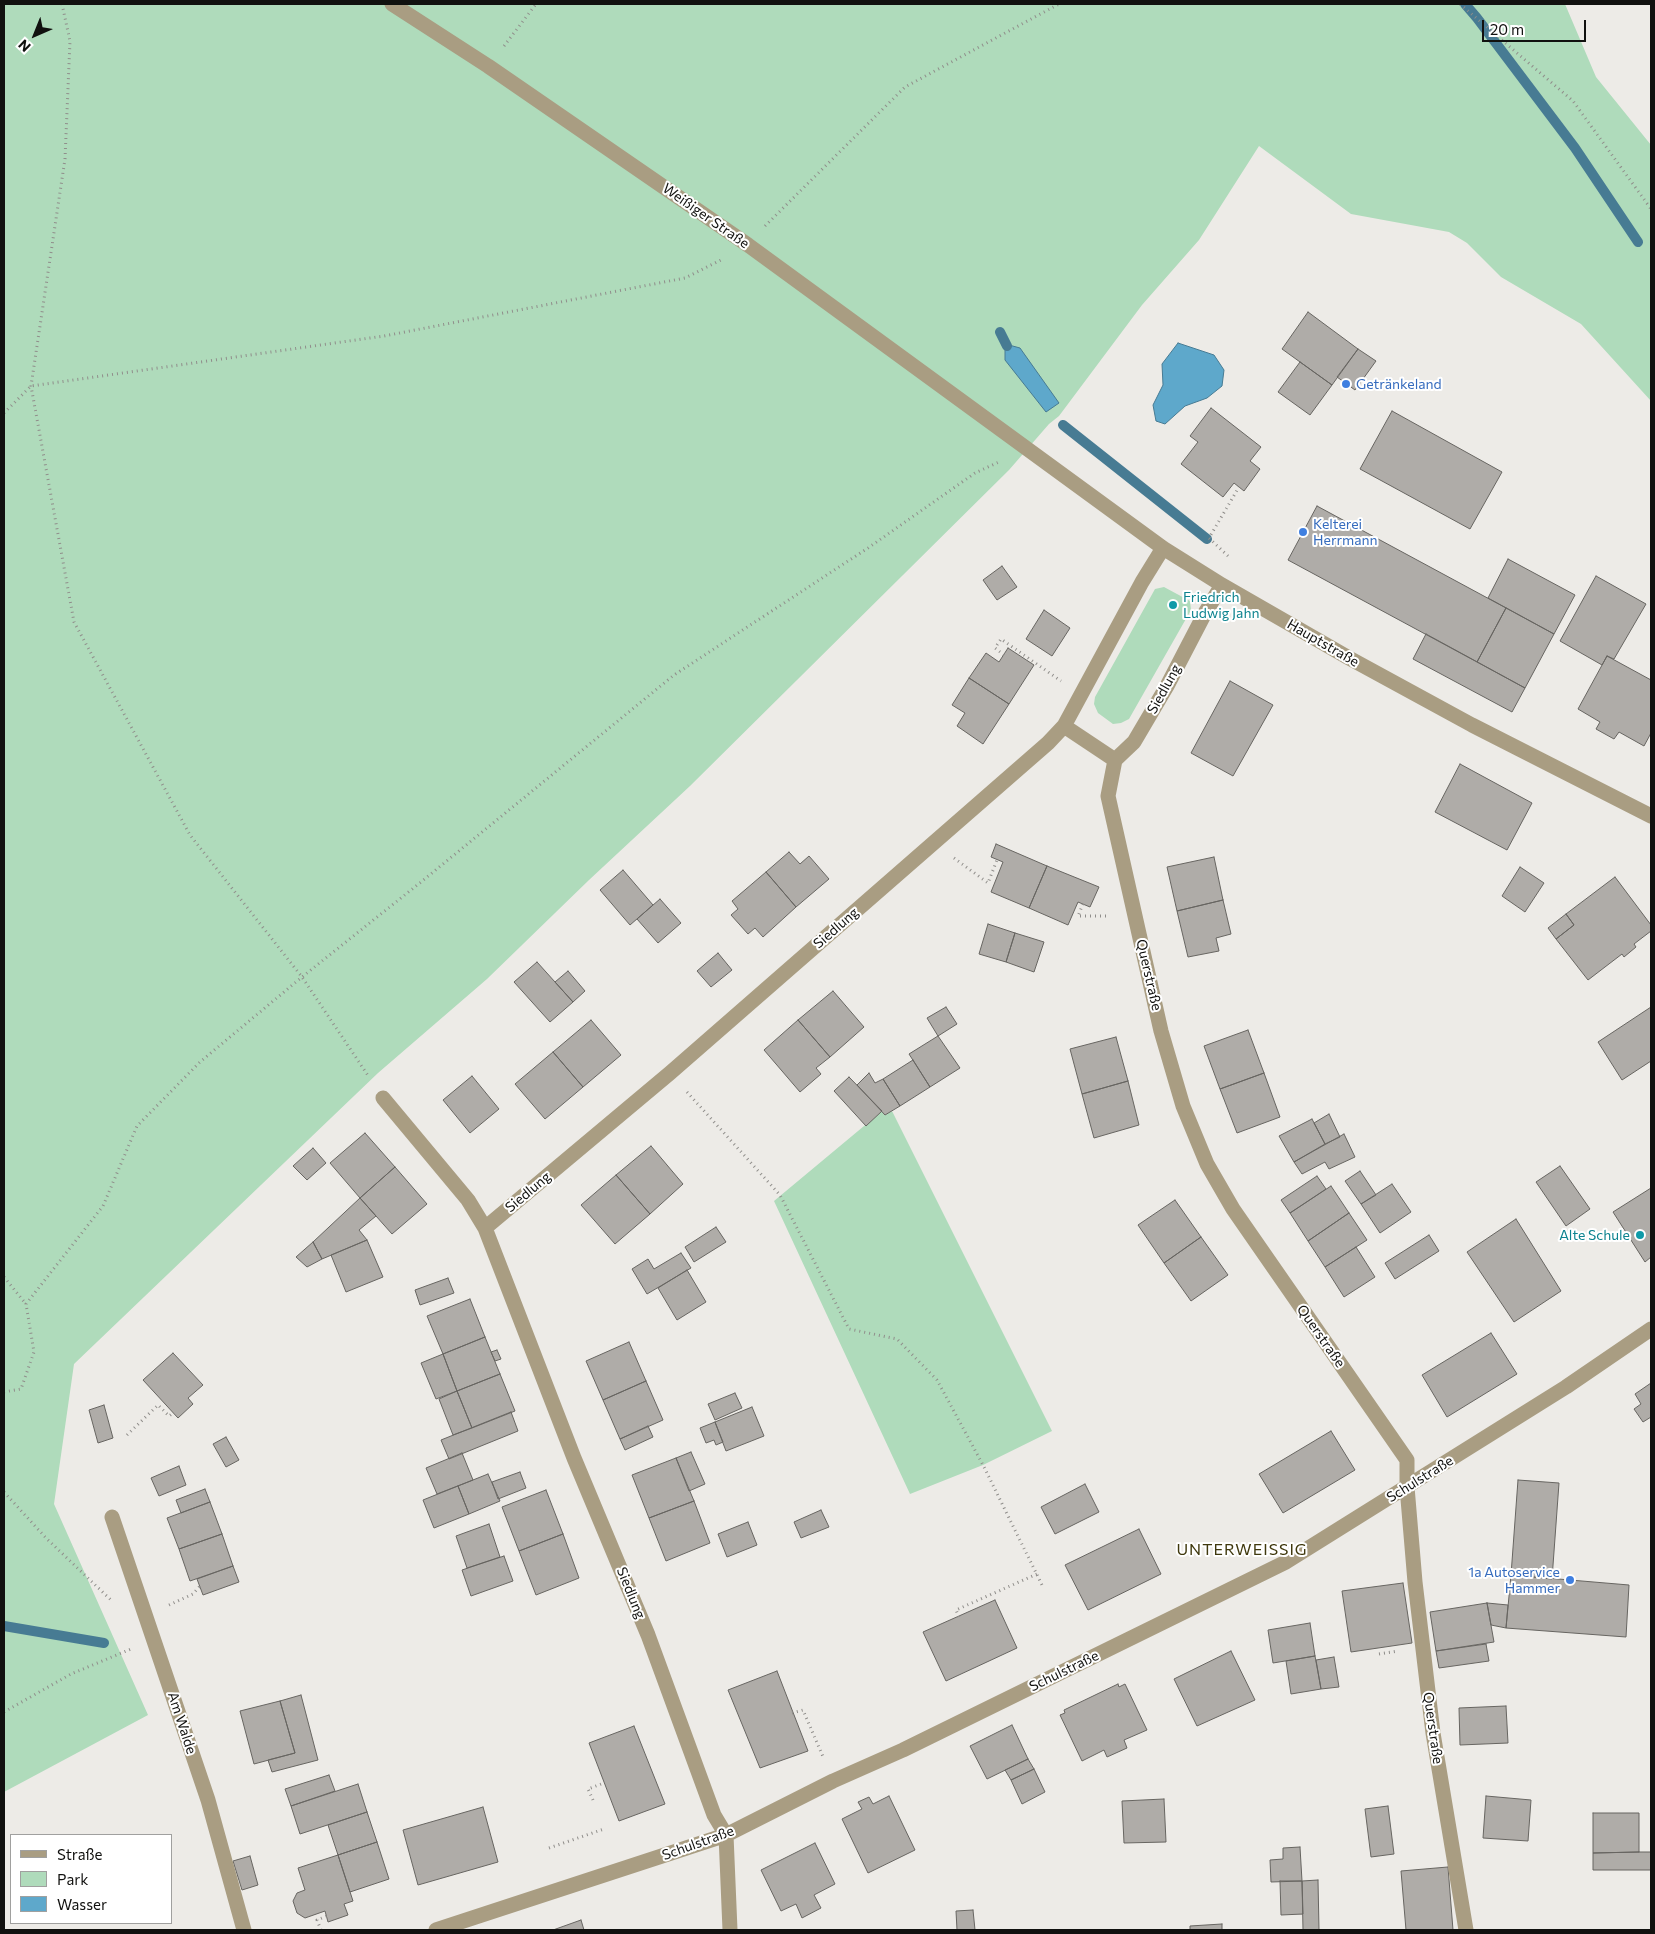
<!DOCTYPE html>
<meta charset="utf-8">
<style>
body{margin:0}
#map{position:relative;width:1655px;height:1934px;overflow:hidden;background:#edebe7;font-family:Commissioner,sans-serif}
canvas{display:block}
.frame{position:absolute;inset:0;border:5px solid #11110f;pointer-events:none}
.legend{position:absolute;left:10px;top:1834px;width:162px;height:90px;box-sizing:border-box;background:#fff;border:1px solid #a0a09f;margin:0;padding:6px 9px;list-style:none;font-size:15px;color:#11110f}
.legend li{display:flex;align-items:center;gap:10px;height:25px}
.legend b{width:25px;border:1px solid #a0a09f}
.north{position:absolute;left:10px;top:10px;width:50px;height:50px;-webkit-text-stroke:4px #fff;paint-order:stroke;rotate:224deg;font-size:14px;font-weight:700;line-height:20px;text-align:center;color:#11110f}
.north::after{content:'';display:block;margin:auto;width:18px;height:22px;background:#11110f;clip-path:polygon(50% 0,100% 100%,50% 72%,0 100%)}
.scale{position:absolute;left:1482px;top:20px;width:104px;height:22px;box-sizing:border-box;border:2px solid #11110f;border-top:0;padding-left:6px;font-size:15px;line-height:18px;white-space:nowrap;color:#11110f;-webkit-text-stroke:4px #fff;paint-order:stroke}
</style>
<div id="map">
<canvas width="1655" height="1934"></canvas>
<div class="frame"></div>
<ul class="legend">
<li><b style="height:6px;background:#a99d82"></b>Straße</li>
<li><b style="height:14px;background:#afdbbb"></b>Park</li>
<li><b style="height:14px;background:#5ea8cb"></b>Wasser</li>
</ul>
<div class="north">N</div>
<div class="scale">20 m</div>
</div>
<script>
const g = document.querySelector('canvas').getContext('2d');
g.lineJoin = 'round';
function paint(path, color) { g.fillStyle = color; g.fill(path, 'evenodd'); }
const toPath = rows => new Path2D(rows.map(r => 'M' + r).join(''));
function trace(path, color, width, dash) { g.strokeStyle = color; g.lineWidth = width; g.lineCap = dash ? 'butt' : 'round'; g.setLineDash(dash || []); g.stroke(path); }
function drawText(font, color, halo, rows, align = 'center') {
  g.font = font + ' Commissioner,sans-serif'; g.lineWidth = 4; g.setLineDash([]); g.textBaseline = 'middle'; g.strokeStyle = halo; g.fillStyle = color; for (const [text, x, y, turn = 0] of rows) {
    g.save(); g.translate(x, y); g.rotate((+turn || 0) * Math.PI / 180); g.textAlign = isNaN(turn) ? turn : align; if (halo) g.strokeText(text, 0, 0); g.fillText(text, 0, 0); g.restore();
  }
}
paint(toPath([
 [4,4,1565,4,1596,77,1651,145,1651,401,1581,324,1501,277,1467,243,1449,232,1351,214,1259,146,1199,240,1142,305,1059,416,1049,424,1009,470,690,786,589,880,487,979,378,1073,74,1364,54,1504,148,1715,4,1792],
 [1164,587,1190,601,1191,610,1129,719,1121,723,1113,724,1098,713,1094,704,1095,697,1155,589],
 [882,1111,885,1115,892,1111,1052,1431,983,1465,910,1494,774,1201]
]), '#afdbbb');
const water = toPath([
 [1178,343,1214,355,1224,370,1222,386,1207,398,1185,406,1165,424,1156,421,1153,405,1163,385,1162,364,1178,343],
 [1009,345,1020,348,1059,403,1046,412,1005,360,1005,347,1009,345]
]);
paint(water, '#5ea8cb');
trace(water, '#477b93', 1);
trace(toPath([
 [1465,4,1477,18,1575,148,1638,242],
 [1000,332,1007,346],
 [1063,425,1207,539],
 [4,1626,104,1643]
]), '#477b93', 10);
const building = toPath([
 [1308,312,1358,349,1332,385,1282,349,1308,312],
 [1358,349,1376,361,1355,390,1337,377,1358,349],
 [1300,362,1332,385,1310,415,1278,392,1300,362],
 [1211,408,1261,447,1250,461,1260,469,1244,491,1234,483,1223,497,1181,464,1198,442,1190,436,1211,408],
 [1392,411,1502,472,1470,529,1360,469,1392,411],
 [1317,506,1506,608,1477,662,1288,560,1317,506],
 [1508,559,1575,595,1554,634,1488,598,1508,559],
 [1002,566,1017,587,997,600,983,580,1002,566],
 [1596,576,1646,604,1614,659,1607,656,1602,665,1560,641,1596,576],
 [1506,608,1554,634,1525,688,1477,662,1506,608],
 [1044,610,1070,628,1052,656,1026,639,1044,610],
 [1426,634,1525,688,1512,712,1413,659,1426,634],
 [1008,648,1034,665,1009,704,969,678,986,653,999,662,1008,648],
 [1607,656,1651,680,1651,733,1644,746,1619,732,1614,739,1596,729,1600,722,1578,709,1607,656],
 [969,678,1009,704,983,744,957,726,965,713,952,705,969,678],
 [1230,681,1273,705,1233,776,1191,753,1230,681],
 [1460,764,1532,803,1507,850,1435,812,1460,764],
 [996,844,1047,866,1029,908,991,892,1003,862,991,857,996,844],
 [789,852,800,864,809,856,829,879,796,907,766,872,789,852],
 [1214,857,1223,900,1177,911,1167,867,1214,857],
 [1047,866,1099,887,1090,907,1078,902,1068,925,1029,908,1047,866],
 [1520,867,1544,883,1525,912,1502,896,1520,867],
 [623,870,653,905,630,925,600,890,623,870],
 [766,872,796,907,763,937,755,928,748,934,731,915,738,909,732,901,766,872],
 [1615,877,1651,925,1651,931,1634,944,1636,947,1624,957,1622,954,1588,980,1556,939,1574,925,1566,914,1615,877],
 [660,899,681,923,658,943,637,919,660,899],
 [1223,900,1231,934,1216,938,1219,951,1188,957,1177,911,1223,900],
 [1566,914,1574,925,1556,939,1548,928,1566,914],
 [988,924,1015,933,1006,962,979,954,988,924],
 [1015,933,1044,942,1034,972,1006,962,1015,933],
 [718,953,732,970,711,987,697,971,718,953],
 [537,962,573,1002,550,1022,514,982,537,962],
 [568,971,585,991,573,1002,555,982,568,971],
 [833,991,864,1027,830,1057,798,1020,833,991],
 [946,1007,957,1024,938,1036,927,1018,946,1007],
 [1651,1007,1651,1061,1622,1080,1598,1042,1651,1007],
 [591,1020,621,1055,583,1087,553,1052,591,1020],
 [798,1020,830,1057,816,1068,821,1074,800,1092,764,1050,798,1020],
 [1248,1030,1264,1073,1220,1089,1204,1046,1248,1030],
 [938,1036,960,1068,930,1087,909,1054,938,1036],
 [1116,1037,1128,1081,1082,1094,1070,1049,1116,1037],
 [553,1052,583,1087,545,1119,515,1084,553,1052],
 [913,1060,930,1087,900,1106,883,1079,913,1060],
 [869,1073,875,1083,883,1079,900,1106,885,1115,857,1085,869,1073],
 [1264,1073,1280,1117,1237,1133,1220,1089,1264,1073],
 [472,1076,499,1109,470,1133,443,1100,472,1076],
 [849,1077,882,1111,866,1126,834,1091,849,1077],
 [1128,1081,1139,1125,1094,1138,1082,1094,1128,1081],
 [1329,1114,1340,1137,1325,1144,1314,1123,1329,1114],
 [1312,1119,1325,1144,1294,1162,1279,1136,1312,1119],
 [365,1133,395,1167,360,1198,330,1163,365,1133],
 [1344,1134,1355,1157,1329,1169,1325,1162,1302,1174,1294,1162,1344,1134],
 [651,1146,683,1184,650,1214,616,1175,651,1146],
 [313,1148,326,1163,307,1180,293,1166,313,1148],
 [1560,1166,1590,1209,1566,1226,1536,1182,1560,1166],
 [395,1167,427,1204,392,1234,360,1198,395,1167],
 [1360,1171,1376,1195,1361,1204,1345,1181,1360,1171],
 [616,1175,650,1214,615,1244,581,1205,616,1175],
 [1317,1176,1326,1189,1290,1213,1281,1200,1317,1176],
 [1392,1184,1411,1212,1380,1233,1361,1204,1392,1184],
 [1331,1186,1349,1213,1308,1241,1290,1213,1331,1186],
 [1651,1188,1651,1257,1645,1262,1613,1212,1651,1188],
 [360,1198,376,1216,359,1230,367,1240,322,1259,313,1242,360,1198],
 [1175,1200,1201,1237,1164,1263,1138,1225,1175,1200],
 [1349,1213,1367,1240,1325,1267,1308,1241,1349,1213],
 [1516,1219,1561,1291,1514,1322,1467,1252,1516,1219],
 [716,1227,726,1242,694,1262,685,1247,716,1227],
 [1429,1235,1439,1251,1395,1279,1385,1263,1429,1235],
 [1201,1237,1228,1275,1191,1301,1164,1263,1201,1237],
 [367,1240,383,1277,346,1292,331,1255,367,1240],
 [313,1242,322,1259,307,1267,296,1257,313,1242],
 [1356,1247,1375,1277,1344,1297,1325,1267,1356,1247],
 [681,1253,691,1268,647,1294,632,1269,648,1259,654,1269,681,1253],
 [687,1270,706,1302,677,1320,658,1288,687,1270],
 [448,1278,454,1293,420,1305,415,1290,448,1278],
 [470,1299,485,1337,443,1354,427,1316,470,1299],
 [1491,1333,1517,1374,1447,1417,1422,1375,1491,1333],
 [485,1337,500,1374,457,1391,443,1354,485,1337],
 [629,1342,646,1381,603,1400,586,1361,629,1342],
 [497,1350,501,1359,495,1361,491,1352,497,1350],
 [173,1353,203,1385,188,1398,193,1404,178,1418,143,1380,173,1353],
 [443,1354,457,1391,436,1399,421,1363,443,1354],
 [500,1374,515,1411,472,1428,457,1391,500,1374],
 [646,1381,663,1420,620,1439,603,1400,646,1381],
 [1651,1383,1651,1417,1643,1422,1634,1409,1641,1404,1635,1394,1651,1383],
 [457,1391,472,1428,453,1435,439,1399,457,1391],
 [735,1393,742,1408,715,1420,708,1404,735,1393],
 [104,1405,113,1438,98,1443,89,1410,104,1405],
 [752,1407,764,1436,726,1451,715,1422,752,1407],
 [511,1412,518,1431,449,1459,441,1440,511,1412],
 [715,1422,723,1442,716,1445,714,1440,706,1443,700,1428,715,1422],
 [648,1426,653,1437,625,1450,620,1439,648,1426],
 [1331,1431,1355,1470,1283,1513,1259,1474,1331,1431],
 [226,1437,239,1460,226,1467,213,1444,226,1437],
 [691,1452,705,1484,689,1491,676,1458,691,1452],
 [462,1453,473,1480,437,1494,426,1468,462,1453],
 [676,1458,694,1501,649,1518,632,1475,676,1458],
 [179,1466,186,1485,159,1496,151,1478,179,1466],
 [520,1472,526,1488,498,1499,492,1482,520,1472],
 [488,1474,500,1501,469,1514,458,1486,488,1474],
 [1518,1480,1559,1483,1552,1579,1511,1575,1518,1480],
 [1085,1484,1099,1512,1055,1534,1041,1507,1085,1484],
 [458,1486,469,1514,434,1528,423,1500,458,1486],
 [205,1489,210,1502,181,1513,176,1500,205,1489],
 [546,1490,563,1534,519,1551,502,1507,546,1490],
 [694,1501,710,1543,666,1561,649,1518,694,1501],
 [210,1502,222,1534,179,1549,167,1518,210,1502],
 [821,1510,829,1527,801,1538,794,1522,821,1510],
 [748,1522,757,1545,727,1557,718,1534,748,1522],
 [489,1524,500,1557,467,1568,456,1536,489,1524],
 [1139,1529,1161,1574,1088,1610,1065,1565,1139,1529],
 [222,1534,233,1566,190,1581,179,1549,222,1534],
 [563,1534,579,1578,536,1595,519,1551,563,1534],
 [504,1556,513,1581,471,1596,462,1570,504,1556],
 [233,1566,239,1582,203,1595,197,1579,233,1566],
 [1511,1575,1629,1585,1626,1637,1506,1628,1511,1575],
 [1403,1583,1412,1643,1351,1652,1342,1591,1403,1583],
 [995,1600,1017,1648,946,1681,923,1632,995,1600],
 [1487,1603,1494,1642,1436,1651,1430,1612,1487,1603],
 [1487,1603,1508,1605,1506,1628,1491,1625,1487,1603],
 [1310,1623,1315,1656,1273,1663,1268,1630,1310,1623],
 [1486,1644,1489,1661,1439,1668,1436,1651,1486,1644],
 [1231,1651,1255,1700,1197,1726,1174,1679,1231,1651],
 [1315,1656,1321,1689,1291,1694,1286,1661,1315,1656],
 [1334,1657,1339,1687,1321,1689,1316,1660,1334,1657],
 [777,1671,808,1751,760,1768,728,1690,777,1671],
 [1118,1684,1119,1687,1125,1684,1147,1730,1124,1740,1127,1748,1107,1757,1104,1750,1082,1761,1060,1715,1065,1713,1064,1710,1118,1684],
 [301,1695,318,1760,272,1772,268,1760,295,1753,280,1701,301,1695],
 [280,1701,295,1753,254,1764,240,1711,280,1701],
 [1506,1706,1508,1743,1460,1745,1459,1708,1506,1706],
 [1012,1725,1028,1759,987,1779,970,1746,1012,1725],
 [634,1726,665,1804,619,1821,589,1743,634,1726],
 [1028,1759,1034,1769,1011,1780,1005,1770,1028,1759],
 [1034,1769,1045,1792,1022,1804,1011,1780,1034,1769],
 [329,1775,335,1791,291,1806,285,1789,329,1775],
 [358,1784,367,1812,300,1834,291,1806,358,1784],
 [889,1796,915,1850,868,1873,842,1819,862,1809,858,1802,869,1797,873,1804,889,1796],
 [1486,1796,1531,1800,1528,1841,1483,1838,1486,1796],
 [1164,1799,1166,1842,1124,1843,1122,1801,1164,1799],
 [1388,1806,1394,1854,1371,1857,1365,1809,1388,1806],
 [483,1807,498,1862,418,1885,403,1830,483,1807],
 [367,1812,377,1842,338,1855,328,1825,367,1812],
 [1593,1813,1639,1813,1639,1852,1593,1853,1593,1813],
 [377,1842,389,1879,350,1892,338,1855,377,1842],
 [815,1843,835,1884,814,1895,821,1908,802,1918,796,1904,781,1911,761,1870,815,1843],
 [1300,1847,1302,1881,1271,1882,1270,1860,1283,1859,1283,1848,1300,1847],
 [1639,1852,1651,1852,1651,1870,1593,1870,1593,1853,1639,1852],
 [338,1855,353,1901,344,1904,348,1915,328,1922,325,1911,305,1918,297,1913,293,1901,297,1893,305,1890,298,1868,338,1855],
 [250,1856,258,1885,242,1890,233,1861,250,1856],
 [1448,1867,1453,1930,1406,1930,1401,1871,1448,1867],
 [1318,1880,1319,1930,1303,1930,1302,1881,1318,1880],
 [1280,1881,1302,1881,1303,1914,1281,1915,1280,1881],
 [973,1910,975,1930,957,1930,956,1911,973,1910],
 [581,1920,584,1930,553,1930,581,1920],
 [1222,1924,1222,1930,1190,1930,1190,1926,1222,1924]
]);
paint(building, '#afaca8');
trace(building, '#676561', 1);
trace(toPath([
 [62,4,70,41,65,159,31,386,74,622,190,835,302,977,369,1077],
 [1460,4,1573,101,1651,209],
 [504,46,536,4],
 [765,226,905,87,1059,4],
 [4,413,31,386,384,336,685,278,723,259],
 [1228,556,1209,538,1239,487],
 [1004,655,995,648,1001,639,1061,681],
 [954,858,988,883,997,860],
 [1083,904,1078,916,1109,916],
 [687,1092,780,1195,849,1329,897,1339,937,1380,983,1465,1042,1585],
 [4,1277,26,1304],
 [4,1392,21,1389,34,1352,26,1304,103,1206,137,1126,200,1062,302,977,421,882,674,675,868,548,975,473,1001,461],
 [127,1435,158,1405,169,1416,173,1413],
 [4,1492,46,1538,112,1601],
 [169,1605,193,1594,200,1586],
 [959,1617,956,1610,1037,1574],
 [1379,1654,1398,1651],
 [4,1712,71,1674,131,1649],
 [792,1713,803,1710,824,1759],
 [593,1800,588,1789,604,1783],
 [549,1848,604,1829],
 [321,1930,317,1920,327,1916]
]), '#908e8b', 3, [1, 4]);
trace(toPath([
 [392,4,488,66,748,245,1163,548,1222,585,1349,658,1472,725,1651,816],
 [1064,726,1115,760],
 [1115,760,1108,796,1142,947,1161,1031,1183,1106,1207,1164,1233,1209,1407,1460,1407,1487,1415,1582,1433,1733,1466,1930],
 [1115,760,1134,742,1167,686,1205,613,1222,585],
 [383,1098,468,1200,485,1228],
 [112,1517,208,1800,244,1930],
 [436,1930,726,1835,833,1781,903,1750,1286,1562,1566,1387,1651,1329],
 [730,1930,726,1835,714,1815,648,1635,574,1458,485,1228,670,1073,1048,743,1064,726,1142,582,1163,548]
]), '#a99d82', 15);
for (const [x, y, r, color] of [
 [1346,384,5,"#3f7fe0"],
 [1303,532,5,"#3f7fe0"],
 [1173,605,5,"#0f9aa8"],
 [1640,1235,5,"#0f9aa8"],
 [1570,1580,5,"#3f7fe0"]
]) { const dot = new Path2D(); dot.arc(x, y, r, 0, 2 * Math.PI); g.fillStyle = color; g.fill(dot); trace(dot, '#fff', 2); }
drawText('14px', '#11110f', '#fff', [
 ["Weißiger Straße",706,216,35],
 ["Hauptstraße",1323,643,30],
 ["Siedlung",1164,689,-61],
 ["Siedlung",836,928,-41],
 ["Querstraße",1149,975,77],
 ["Siedlung",528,1192,-40],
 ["Querstraße",1321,1336,55],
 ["Schulstraße",1420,1479,-32],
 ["Siedlung",631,1593,68],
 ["Schulstraße",1064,1671,-26],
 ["Am Walde",182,1723,72],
 ["Querstraße",1433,1728,82],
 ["Schulstraße",698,1843,-20]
]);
drawText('14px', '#366cbe', '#fff', [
 ["Getränkeland",1356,384],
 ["Kelterei",1313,524],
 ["Herrmann",1313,540],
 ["1a Autoservice",1560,1572,"right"],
 ["Hammer",1560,1588,"right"]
], 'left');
drawText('14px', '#0d838f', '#fff', [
 ["Friedrich",1183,597],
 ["Ludwig Jahn",1183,613],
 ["Alte Schule",1630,1235,"right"]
], 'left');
g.letterSpacing = '1px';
drawText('16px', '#3f380d', '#fff', [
 ["UNTERWEISSIG",1242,1550]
]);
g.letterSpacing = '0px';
</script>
